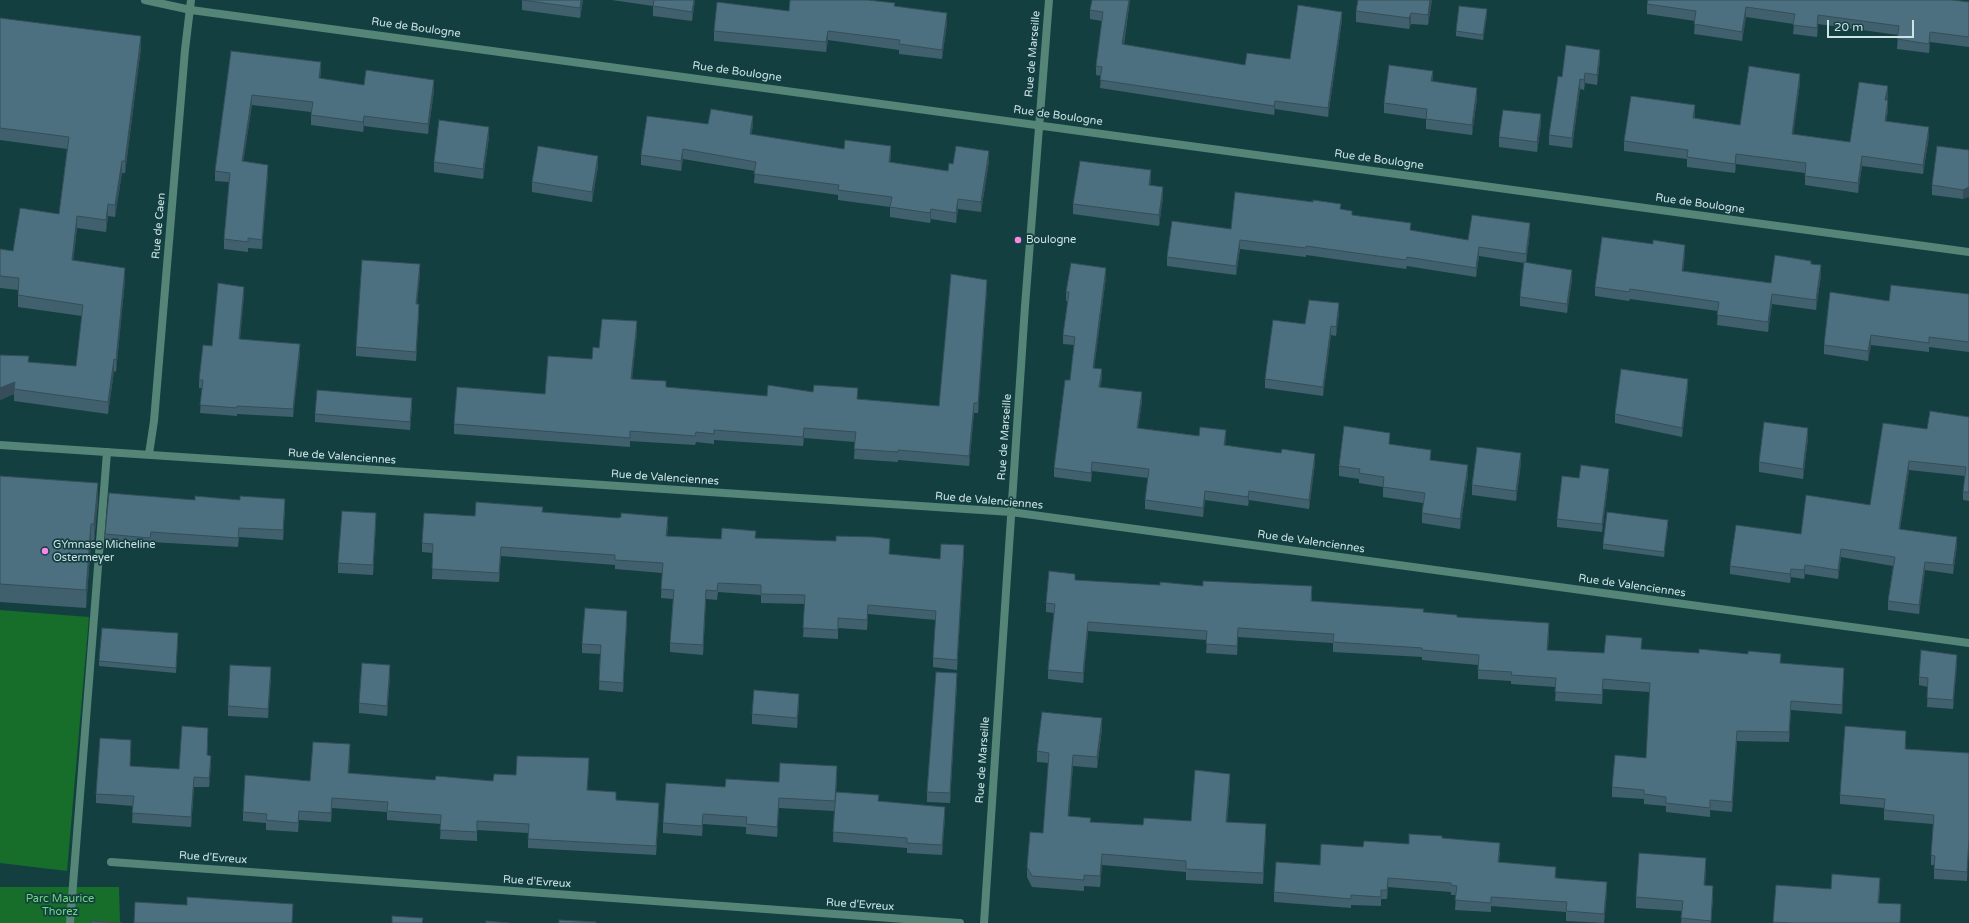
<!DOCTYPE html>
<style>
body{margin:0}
#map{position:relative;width:1969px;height:923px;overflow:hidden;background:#133f41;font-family:"Varela Round",sans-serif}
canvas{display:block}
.scale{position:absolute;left:1827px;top:20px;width:87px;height:18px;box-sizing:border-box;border:2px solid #cde3e4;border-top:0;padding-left:5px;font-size:12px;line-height:14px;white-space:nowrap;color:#cde3e4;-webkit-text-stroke:3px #133f41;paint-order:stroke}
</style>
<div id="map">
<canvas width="1969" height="923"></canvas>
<div class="scale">20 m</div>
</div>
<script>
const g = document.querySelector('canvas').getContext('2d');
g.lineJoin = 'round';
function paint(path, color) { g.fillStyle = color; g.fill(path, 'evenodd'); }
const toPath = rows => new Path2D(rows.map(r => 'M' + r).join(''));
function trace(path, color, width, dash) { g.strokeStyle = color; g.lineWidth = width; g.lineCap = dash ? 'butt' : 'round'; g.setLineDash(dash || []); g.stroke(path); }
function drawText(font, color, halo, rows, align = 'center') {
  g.font = font + ' "Varela Round",sans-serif'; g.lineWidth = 3.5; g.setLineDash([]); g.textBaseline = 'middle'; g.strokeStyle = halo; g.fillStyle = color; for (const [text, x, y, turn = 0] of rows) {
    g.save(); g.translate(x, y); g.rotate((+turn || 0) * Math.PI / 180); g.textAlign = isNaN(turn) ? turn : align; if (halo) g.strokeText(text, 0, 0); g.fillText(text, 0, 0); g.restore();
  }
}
paint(toPath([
 [0,610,89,617,67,871,0,863],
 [0,887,119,887,120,923,0,923]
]), '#176d2a');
trace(toPath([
 [70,923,107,452]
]), '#548576', 8);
trace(toPath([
 [145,0,191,10,1969,252],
 [0,445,1011,512,1969,643],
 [149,454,154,421,185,50,191,0],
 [111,862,960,923],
 [984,923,1025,306,1049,0]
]), '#548576', 8);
paint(toPath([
 [522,0,583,0,580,18,522,10],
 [612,0,695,0,692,21,653,16,653,6],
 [1092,0,1130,0,1124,45,1245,65,1290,59,1342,20,1328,117,1275,109,1274,115,1100,88,1101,76,1096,75,1096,66,1102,21,1090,19,1090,10],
 [1432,0,1428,25,1411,24,1409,29,1356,22,1356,11],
 [1969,2,1969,47,1930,42,1929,53,1897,49,1898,35,1818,24,1817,37,1793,34,1794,24,1746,17,1742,41,1694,34,1695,21,1647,14,1647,4],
 [895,6,947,23,942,59,899,54,899,50,828,40,826,52,714,41,714,31,789,11],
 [1487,15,1483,40,1456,36,1456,31],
 [0,18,141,48,125,173,122,173,115,217,108,216,106,232,77,228,73,260,125,280,116,372,114,371,108,414,14,401,14,394,0,400,29,362,76,366,82,316,18,307,18,290,0,288,0,249,13,251,59,214,67,149,0,140],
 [231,51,321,72,320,79,364,85,434,90,428,134,364,126,363,132,311,125,311,112,252,105,243,161,268,174,262,249,248,248,248,252,224,249,224,239,229,182,215,181,215,171],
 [1600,60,1597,85,1585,83,1584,90,1580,89,1572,148,1549,145,1549,135,1562,77],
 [1432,82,1477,98,1472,135,1426,129,1426,119,1384,113,1384,103],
 [1800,83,1793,134,1850,142,1888,95,1887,100,1888,110,1886,121,1929,136,1923,174,1862,166,1858,193,1805,185,1805,173,1736,164,1735,173,1687,167,1687,159,1624,151,1624,141,1695,114,1695,118,1740,125],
 [708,124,753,125,751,135,891,156,890,162,948,171,953,164,989,161,981,212,958,209,956,223,931,219,930,223,890,217,890,207,838,200,838,195,754,183,755,171,683,159,681,171,641,165,641,155],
 [1541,124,1537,152,1499,147,1499,137],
 [489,137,483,179,434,172,434,162],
 [1969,150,1963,199,1932,195,1932,185],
 [598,166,592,202,532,192,532,182],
 [1151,180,1150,185,1163,197,1159,226,1073,214,1073,204],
 [1341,209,1352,215,1411,230,1468,240,1530,232,1526,263,1572,279,1567,313,1520,306,1520,297,1524,263,1479,256,1476,277,1407,266,1406,269,1306,255,1306,257,1240,249,1236,275,1167,266,1167,257,1231,229],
 [1685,254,1683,271,1771,283,1811,264,1821,275,1816,310,1772,304,1768,332,1717,325,1718,311,1630,299,1629,301,1595,296,1595,287],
 [420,273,417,304,419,313,416,361,356,356,356,347],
 [1106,277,1094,368,1102,378,1100,387,1142,401,1138,428,1226,439,1225,445,1315,463,1309,509,1249,500,1248,506,1205,500,1203,517,1145,509,1145,500,1148,478,1092,471,1091,482,1054,477,1054,468,1070,380,1074,345,1063,344,1063,335,1068,301,1066,301,1066,292],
 [987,289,978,413,974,413,969,466,898,460,898,462,854,459,855,442,804,438,803,446,714,440,714,444,696,442,695,445,630,441,630,447,454,434,454,424,545,394,592,359,599,348,637,331,632,379,666,387,767,396,857,399,939,406],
 [1969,294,1969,352,1929,347,1929,352,1871,345,1868,361,1824,354,1824,345,1889,301],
 [244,295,240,339,300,353,293,417,237,414,237,416,200,413,202,388,199,388,199,380,212,346],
 [1339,312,1336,336,1331,335,1323,396,1265,388,1265,379,1305,324],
 [1688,387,1682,437,1615,423,1615,414],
 [412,406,410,430,315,422,315,414],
 [1969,417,1969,501,1963,500,1963,492,1965,476,1909,470,1900,529,1957,545,1953,574,1925,570,1919,614,1888,610,1888,601,1893,566,1841,557,1838,579,1805,574,1804,579,1791,577,1790,583,1730,574,1730,566,1801,534,1870,505,1927,429],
 [1808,438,1803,479,1759,472,1759,462],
 [1390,444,1468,475,1460,529,1422,523,1422,513,1423,503,1383,497,1383,487,1359,483,1359,479,1339,476,1339,466],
 [1521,463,1516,501,1472,495,1472,485],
 [0,476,98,501,94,542,91,542,86,608,0,602],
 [1609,477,1602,532,1557,527,1557,519],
 [285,508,283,540,239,537,238,547,151,542,150,547,105,543,105,534],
 [543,512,668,526,667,536,721,539,756,538,890,548,889,554,940,559,964,555,957,670,933,667,933,658,936,620,868,614,867,630,838,628,838,639,803,637,805,604,761,603,761,595,718,592,717,600,706,599,703,655,670,652,670,643,673,599,661,598,662,573,615,569,615,565,501,556,499,582,432,579,433,553,422,552,422,543,475,516],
 [376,523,373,575,338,573,338,563],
 [1668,525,1664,557,1603,549,1603,544],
 [1075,580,1312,596,1312,601,1424,612,1549,632,1548,650,1604,653,1642,649,1781,663,1844,677,1842,714,1791,710,1789,742,1737,741,1732,812,1710,810,1710,817,1666,812,1666,806,1644,804,1644,799,1612,797,1612,787,1646,758,1650,692,1603,689,1602,704,1555,701,1556,687,1511,684,1511,681,1478,679,1478,665,1422,660,1422,657,1333,652,1333,643,1238,637,1237,655,1206,653,1207,640,1088,631,1083,683,1048,679,1048,670,1054,613,1046,612,1046,603],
 [627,620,623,692,599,690,600,654,582,653,582,644],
 [178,638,176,673,99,666,99,661],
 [1957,664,1953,709,1927,707,1928,687,1919,685,1919,677],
 [390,675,387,716,359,713,359,703],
 [271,677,268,718,228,716,228,706],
 [957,683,950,803,927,802,927,792],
 [799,704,797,728,752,724,752,714],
 [1102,729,1097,768,1073,766,1069,816,1091,822,1143,825,1191,821,1230,785,1227,822,1266,835,1263,884,1186,880,1186,872,1102,865,1100,887,1084,886,1084,891,1032,887,1027,877,1027,867,1043,833,1049,763,1037,762,1037,751],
 [208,737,207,755,211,765,209,787,194,787,191,827,132,823,133,806,96,803,96,794,131,749,130,766,179,769],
 [1906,740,1906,749,1969,753,1967,881,1934,879,1934,865,1931,865,1931,855,1933,824,1884,820,1884,808,1840,804,1840,795],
 [350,753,349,773,435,780,493,781,516,775,589,767,587,790,616,800,659,812,656,855,528,848,528,833,477,830,477,841,440,839,441,824,387,820,387,812,332,808,331,822,299,820,298,832,266,830,266,823,243,821,243,812,310,781],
 [837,776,836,792,945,817,942,855,907,853,907,848,833,842,834,811,779,808,777,837,746,834,746,827,703,824,702,836,663,833,663,823,725,787],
 [1442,838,1500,852,1499,862,1607,891,1604,923,1566,921,1566,912,1491,906,1491,912,1455,910,1456,895,1451,895,1451,892,1388,887,1387,899,1381,899,1381,906,1351,905,1351,908,1274,902,1274,892,1320,865,1363,847,1409,844],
 [1706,868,1705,885,1713,896,1711,923,1681,923,1682,911,1636,908,1636,897],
 [1776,885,1831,889,1880,886,1879,903,1901,913,1900,923,1773,923]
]), '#41606d');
paint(toPath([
 [581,0,583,0,580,18,580,8],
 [694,0,695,0,692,21,692,12],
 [1129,0,1130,0,1122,53,1122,44],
 [1430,0,1432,0,1428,25,1428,15],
 [1746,7,1746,17,1742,41,1742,32],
 [1487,9,1487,15,1483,40,1483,35],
 [1342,12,1342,20,1328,117,1328,108],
 [947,13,947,23,942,59,942,50],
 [1411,13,1411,24,1409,29,1409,18],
 [1818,15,1818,24,1817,37,1817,28],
 [828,31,828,40,826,52,826,42],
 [1930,32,1930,42,1929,53,1929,44],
 [141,36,141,48,125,173,125,161],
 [1600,50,1600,60,1597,85,1597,75],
 [321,62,321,72,319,88,319,78],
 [1433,71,1433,81,1431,81],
 [1585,73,1585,83,1584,90,1584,80],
 [1800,74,1800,83,1792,144,1792,134],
 [1580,79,1580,89,1572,148,1572,138],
 [434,80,434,90,428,134,428,124],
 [1888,86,1888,95,1885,109,1885,100],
 [1477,88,1477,98,1472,135,1472,125],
 [252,95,252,105,242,171,242,161],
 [1888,100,1888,110,1885,130,1885,121],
 [1275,101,1275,109,1274,115,1274,106],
 [1695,105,1695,114,1693,128,1693,118],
 [1541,114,1541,124,1537,152,1537,142],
 [364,116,364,126,363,132,363,122],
 [753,116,753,125,750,144,750,134],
 [489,127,489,137,483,179,483,169],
 [1929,127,1929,136,1923,174,1923,165],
 [891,146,891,156,889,172,889,162],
 [683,149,683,159,681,171,681,161],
 [989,151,989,161,981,212,981,202],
 [1736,154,1736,164,1735,173,1735,164],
 [598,156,598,166,592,202,592,192],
 [1862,156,1862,166,1858,193,1858,183],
 [122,161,122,173,115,217,115,205],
 [268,165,268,174,262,249,262,240],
 [1151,170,1151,180,1149,195,1149,185],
 [1163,187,1163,197,1159,226,1159,215],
 [1969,187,1969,197,1963,199,1963,190],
 [958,199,958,209,956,223,956,213],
 [108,204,108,216,106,232,106,220],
 [931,209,931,219,930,223,930,213],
 [77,216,77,228,72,272,72,260],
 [1530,223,1530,232,1526,263,1526,254],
 [1240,240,1240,249,1236,275,1236,266],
 [1685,245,1685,254,1682,280,1682,271],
 [1479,247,1479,256,1476,277,1476,268],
 [420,264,420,273,416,313,416,304],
 [1821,265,1821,275,1816,310,1816,300],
 [125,268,125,280,116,372,116,360],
 [1106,268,1106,277,1093,377,1093,368],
 [1572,270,1572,279,1567,313,1567,304],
 [987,280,987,289,978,413,978,403],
 [244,287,244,295,239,348,239,339],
 [1772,294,1772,304,1768,332,1768,322],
 [1339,303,1339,312,1336,336,1336,327],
 [419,304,419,313,416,361,416,352],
 [637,321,637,331,631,388,631,379],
 [1331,326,1331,335,1323,396,1323,387],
 [1871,335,1871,345,1868,361,1868,351],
 [300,344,300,353,293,417,293,409],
 [114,359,114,371,108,414,108,402],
 [1102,369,1102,378,1099,396,1099,387],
 [1688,379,1688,387,1682,437,1682,428],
 [15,382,14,394,0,400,0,388],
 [1142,392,1142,401,1137,437,1137,428],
 [412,398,412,406,410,430,410,422],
 [974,403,974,413,969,466,969,456],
 [804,428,804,438,803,446,803,437],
 [1808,428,1808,438,1803,479,1803,469],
 [1226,430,1226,439,1224,454,1224,445],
 [1521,453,1521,463,1516,501,1516,491],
 [1315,454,1315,463,1309,509,1309,500],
 [1909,461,1909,470,1899,537,1899,529],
 [1092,462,1092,471,1091,482,1091,473],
 [1468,465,1468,475,1460,529,1460,519],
 [1609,469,1609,477,1602,532,1602,524],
 [98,483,98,501,94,542,94,524],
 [1205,491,1205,500,1203,517,1203,508],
 [1249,491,1249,500,1248,506,1248,497],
 [285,499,285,508,283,540,283,530],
 [376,513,376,523,373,575,373,565],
 [1668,520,1668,525,1664,557,1664,552],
 [91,524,91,542,86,608,86,590],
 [1957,537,1957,545,1953,574,1953,565],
 [964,545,964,555,957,670,957,660],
 [501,547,501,556,499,582,499,573],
 [1841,549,1841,557,1838,579,1838,570],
 [1925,562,1925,570,1919,614,1919,605],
 [1805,565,1805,574,1804,579,1804,570],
 [1791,569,1791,577,1790,583,1790,574],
 [706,590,706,599,703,655,703,645],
 [868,605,868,614,867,630,867,620],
 [627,611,627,620,623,692,623,683],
 [1088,622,1088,631,1083,683,1083,673],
 [1549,623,1549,632,1547,659,1547,650],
 [1238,628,1238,637,1237,655,1237,646],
 [1957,655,1957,664,1953,709,1953,700],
 [390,665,390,675,387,716,387,706],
 [271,667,271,677,268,718,268,709],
 [1844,668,1844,677,1842,714,1842,705],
 [957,673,957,683,950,803,950,793],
 [1603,679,1603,689,1602,704,1602,695],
 [799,694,799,704,797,728,797,718],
 [1791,701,1791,710,1789,742,1789,732],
 [1102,718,1102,729,1097,768,1097,757],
 [208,728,208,737,207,764,207,755],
 [1737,731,1737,741,1732,812,1732,802],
 [350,744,350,753,348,783,348,773],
 [1073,755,1073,766,1068,827,1068,816],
 [211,756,211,765,209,787,209,778],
 [589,758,589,767,587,800,587,790],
 [837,766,837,776,835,811,835,801],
 [1230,774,1230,785,1226,833,1226,822],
 [194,777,194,787,191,827,191,817],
 [332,798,332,808,331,822,331,813],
 [779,798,779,808,777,837,777,827],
 [659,803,659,812,656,855,656,846],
 [945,807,945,817,942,855,942,845],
 [299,811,299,820,298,832,298,823],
 [703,814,703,824,702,836,702,826],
 [1266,824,1266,835,1263,884,1263,873],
 [1969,838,1969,847,1967,881,1967,872],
 [1102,854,1102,865,1100,887,1100,876],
 [1706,858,1706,868,1704,895,1704,885],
 [1388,878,1388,887,1387,899,1387,890],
 [1880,878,1880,886,1878,911,1878,903],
 [1607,882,1607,891,1604,923,1604,914],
 [1713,886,1713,896,1711,923]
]), '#354e59');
const building = toPath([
 [522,0,581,0,580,8,522,0],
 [654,0,694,0,692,12,653,6,654,0],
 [790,0,868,0,895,3,894,6,947,13,942,50,899,44,900,40,828,31,826,42,714,31,717,2,789,11,790,0],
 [1092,0,1129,0,1122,44,1245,65,1247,53,1290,59,1298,5,1342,12,1328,108,1275,101,1274,106,1100,80,1102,67,1096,66,1103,12,1090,10,1092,0],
 [1358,0,1430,0,1428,15,1411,13,1409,18,1356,11,1358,0],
 [1648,0,1952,0,1969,2,1969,37,1930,32,1929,44,1897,39,1899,26,1818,15,1817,28,1793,25,1795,14,1746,7,1742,32,1694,24,1696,11,1647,4,1648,0],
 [1459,6,1487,9,1483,35,1456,31,1459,6],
 [0,18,141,36,125,161,122,161,115,205,108,204,106,220,77,216,72,260,125,268,116,360,114,359,108,402,14,389,15,382,0,388,0,355,29,356,28,362,76,366,83,305,18,295,19,278,0,276,0,249,13,251,20,208,59,214,69,137,0,128,0,18],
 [1566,45,1600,50,1597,75,1585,73,1584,80,1580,79,1572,138,1549,135,1558,76,1562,77,1566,45],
 [231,51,321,62,319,78,364,85,366,70,434,80,428,124,364,116,363,122,311,115,313,102,252,95,242,161,268,165,262,240,248,238,248,242,224,239,230,173,215,171,231,51],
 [1389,65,1433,71,1431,81,1477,88,1472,125,1426,119,1427,109,1384,103,1389,65],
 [1749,66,1800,74,1792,134,1850,142,1859,82,1888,86,1885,100,1888,100,1885,121,1929,127,1923,165,1862,156,1858,183,1805,176,1806,163,1736,154,1735,164,1687,157,1688,150,1624,141,1631,96,1695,105,1693,118,1740,125,1749,66],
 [711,109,753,116,750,134,844,149,845,140,891,146,889,162,948,171,949,163,953,164,956,146,989,151,981,202,958,199,956,213,931,209,930,213,890,207,892,197,838,190,839,185,754,174,756,162,683,149,681,161,641,155,647,116,708,124,711,109],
 [1503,110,1541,114,1537,142,1499,137,1503,110],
 [439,120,489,127,483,169,434,162,439,120],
 [538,146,598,156,592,192,532,182,538,146],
 [1937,146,1969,150,1969,187,1963,190,1932,185,1937,146],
 [1080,161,1151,170,1149,185,1163,187,1159,215,1073,204,1080,161],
 [1235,192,1313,202,1313,200,1341,204,1340,209,1352,211,1352,215,1411,223,1410,230,1468,240,1472,215,1530,223,1526,254,1479,247,1476,268,1407,257,1406,260,1306,246,1306,248,1240,240,1236,266,1167,257,1172,221,1231,229,1235,192],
 [1602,237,1653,244,1653,240,1685,245,1682,271,1771,283,1775,255,1811,261,1811,264,1821,265,1816,300,1772,294,1768,322,1717,315,1719,302,1630,289,1629,292,1595,287,1602,237],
 [362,260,420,264,416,304,419,304,416,352,356,347,362,260],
 [1524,262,1572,270,1567,304,1520,297,1524,262],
 [1071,263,1106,268,1093,368,1102,369,1099,387,1142,392,1137,428,1199,436,1200,427,1226,430,1224,445,1281,453,1282,449,1315,454,1309,500,1249,491,1248,497,1205,491,1203,508,1145,500,1149,469,1092,462,1091,473,1054,468,1065,380,1070,380,1075,337,1063,335,1069,292,1066,292,1071,263],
 [951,274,987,280,978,403,974,403,969,456,898,450,898,452,854,449,856,432,804,428,803,437,714,430,714,434,696,432,695,436,630,431,630,438,454,424,457,387,545,394,548,356,592,359,593,347,599,348,602,319,637,321,631,379,666,381,666,387,767,396,768,385,813,392,814,385,858,388,857,399,939,406,951,274],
 [218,283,244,287,239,339,300,344,293,409,237,406,237,408,200,405,203,380,199,380,203,345,212,346,218,283],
 [1891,285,1969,294,1969,342,1929,337,1929,343,1871,335,1868,351,1824,345,1830,292,1889,301,1891,285],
 [1309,300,1339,303,1336,327,1331,326,1323,387,1265,379,1273,320,1305,324,1309,300],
 [1621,369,1688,379,1682,428,1615,414,1621,369],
 [317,390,412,398,410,422,315,414,317,390],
 [1930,411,1969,417,1969,492,1963,492,1966,467,1909,461,1899,529,1957,537,1953,565,1925,562,1919,605,1888,601,1895,557,1841,549,1838,570,1805,565,1804,570,1791,569,1790,574,1730,566,1736,525,1801,534,1806,495,1870,505,1883,423,1927,429,1930,411],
 [1764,422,1808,428,1803,469,1759,462,1764,422],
 [1344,426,1390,433,1389,444,1431,450,1430,460,1468,465,1460,519,1422,513,1425,493,1383,487,1384,477,1359,473,1360,469,1339,466,1344,426],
 [1477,447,1521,453,1516,491,1472,485,1477,447],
 [1581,465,1609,469,1602,524,1557,519,1562,476,1579,478,1581,465],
 [0,476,98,483,94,524,91,524,86,590,0,584,0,476],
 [109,493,195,500,195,496,240,500,240,496,285,499,283,530,239,528,238,538,151,532,150,538,105,534,109,493],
 [476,502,543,507,542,512,618,518,621,517,621,513,668,517,666,536,721,539,722,528,756,531,755,538,836,541,836,536,874,537,890,539,889,554,940,559,941,544,964,545,957,660,933,658,936,611,868,605,867,620,838,618,838,630,803,628,805,595,761,594,761,585,718,583,717,591,706,590,703,645,670,643,674,590,661,589,663,563,615,560,615,555,501,547,499,573,432,569,433,544,422,543,424,513,475,516,476,502],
 [342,511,376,513,373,565,338,563,342,511],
 [1607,512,1668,520,1664,552,1603,544,1607,512],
 [1049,571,1075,574,1075,580,1160,585,1160,582,1203,586,1203,581,1312,586,1311,601,1424,609,1423,612,1457,615,1457,617,1549,623,1547,650,1604,653,1606,635,1642,638,1641,649,1699,653,1699,649,1748,654,1748,651,1781,654,1780,663,1844,668,1842,705,1791,701,1789,732,1737,731,1732,802,1710,800,1710,808,1666,803,1666,797,1644,794,1644,790,1612,787,1615,755,1646,758,1650,683,1603,679,1602,695,1555,692,1556,678,1511,675,1512,672,1478,670,1479,655,1422,650,1422,648,1333,642,1334,634,1238,628,1237,646,1206,644,1207,631,1088,622,1083,673,1048,670,1055,604,1046,603,1049,571],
 [585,608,627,611,623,683,599,681,601,645,582,644,585,608],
 [102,628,178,633,176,668,99,661,102,628],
 [1921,650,1957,655,1953,700,1927,698,1928,678,1919,677,1921,650],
 [362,663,390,665,387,706,359,703,362,663],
 [230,665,271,667,268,709,228,706,230,665],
 [936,672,957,673,950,793,927,792,936,672],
 [754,690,799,694,797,718,752,714,754,690],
 [1042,712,1102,718,1097,757,1073,755,1068,816,1091,818,1090,822,1143,825,1144,818,1191,821,1195,770,1230,774,1226,822,1266,824,1263,873,1186,869,1186,861,1102,854,1100,876,1084,875,1084,880,1032,876,1027,867,1030,832,1043,833,1049,753,1037,751,1042,712],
 [182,726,208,728,207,755,211,756,209,778,194,777,191,817,132,813,134,796,96,794,100,738,131,740,130,766,179,769,182,726],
 [1845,726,1906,731,1905,749,1969,753,1969,838,1967,872,1934,869,1935,856,1931,855,1934,815,1884,810,1885,799,1840,795,1845,726],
 [313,742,350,744,348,773,435,780,436,776,493,781,494,774,516,775,517,756,589,758,587,790,616,792,616,800,659,803,656,846,528,839,529,824,477,821,477,832,440,830,441,815,387,811,388,802,332,798,331,813,299,811,298,823,266,820,267,814,243,812,245,775,310,781,313,742],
 [780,763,837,766,835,801,779,798,777,827,746,824,747,817,703,814,702,826,663,823,666,783,725,787,726,779,779,782,780,763],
 [836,792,879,795,878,801,945,807,942,845,907,843,907,838,833,832,836,792],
 [1409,834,1442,836,1442,838,1500,843,1498,862,1556,867,1555,878,1607,882,1604,914,1566,911,1567,902,1491,897,1491,903,1455,900,1457,886,1451,885,1451,883,1388,878,1387,890,1381,890,1381,897,1351,895,1351,899,1274,892,1276,862,1320,865,1321,844,1363,847,1364,841,1409,844,1409,834],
 [1639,853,1706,858,1704,885,1713,886,1711,921,1681,918,1683,901,1636,897,1639,853],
 [1832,874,1880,878,1878,903,1901,904,1900,923,1793,923,1773,922,1776,885,1831,889,1832,874],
 [187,897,293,904,292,923,134,923,135,902,187,905,187,897],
 [392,916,423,918,422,923,392,923,392,916],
 [559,920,596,922,596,923,559,923,559,920],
 [91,921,122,923,91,923,91,921],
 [486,921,509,923,486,923,486,921]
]);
paint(building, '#4c707f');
trace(building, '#354e59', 1);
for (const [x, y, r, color] of [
 [1018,240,4,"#fa87e7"],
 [45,551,4,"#fa87e7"]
]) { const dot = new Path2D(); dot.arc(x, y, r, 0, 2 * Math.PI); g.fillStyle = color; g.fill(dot); trace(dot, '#133f41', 1.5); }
drawText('11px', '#cde3e4', '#133f41', [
 ["Rue de Boulogne",416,28,8],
 ["Rue de Marseille",1033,54,-85],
 ["Rue de Boulogne",737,72,8],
 ["Rue de Boulogne",1058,116,8],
 ["Rue de Boulogne",1379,160,8],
 ["Rue de Boulogne",1700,204,8],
 ["Rue de Caen",159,226,-85],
 ["Rue de Marseille",1005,437,-86],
 ["Rue de Valenciennes",342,457,4],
 ["Rue de Valenciennes",665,478,4],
 ["Rue de Valenciennes",989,501,5],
 ["Rue de Valenciennes",1311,542,8],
 ["Rue de Valenciennes",1632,586,8],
 ["Rue de Marseille",983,760,-86],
 ["Rue d'Evreux",213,858,4],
 ["Rue d'Evreux",537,882,4],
 ["Rue d'Evreux",860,905,4]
]);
drawText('11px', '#cde3e4', '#133f41', [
 ["Boulogne",1026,240],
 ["GYmnase Micheline",53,545],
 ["Ostermeyer",53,558]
], 'left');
drawText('11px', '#71d97e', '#133f41', [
 ["Parc Maurice",60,899],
 ["Thorez",60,912]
]);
</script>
